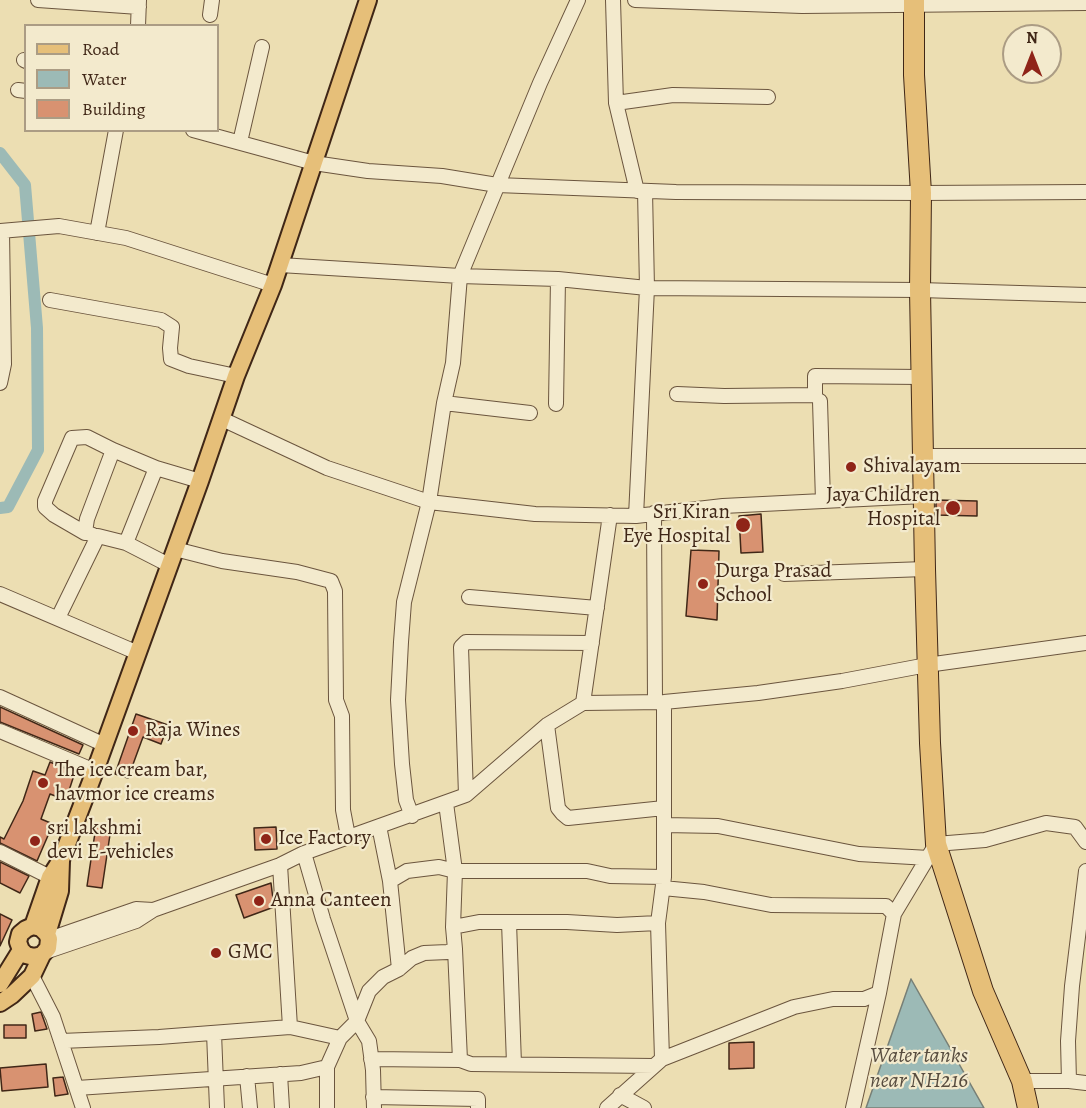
<!DOCTYPE html>
<style>
body{margin:0}
#map{position:relative;width:1086px;height:1108px;overflow:hidden;background:#ecdeb2;font-family:Alegreya,serif}
canvas{display:block}
.legend{position:absolute;left:24px;top:24px;width:195px;height:108px;box-sizing:border-box;background:#f3eacd;border:2px solid #ab9c84;margin:0;padding:8px 10px;list-style:none;font-size:18px;color:#402717}
.legend li{display:flex;align-items:center;gap:12px;height:30px}
.legend b{width:30px;border:2px solid #ab9c84}
.north{position:absolute;left:1002px;top:24px;width:60px;height:60px;box-sizing:border-box;background:#f3eacd;border:2px solid #ab9c84;border-radius:50%;rotate:0deg;font-size:16px;font-weight:700;line-height:24px;text-align:center;color:#402717}
.north::after{content:'';display:block;margin:auto;width:21px;height:27px;background:#8f2418;clip-path:polygon(50% 0,100% 100%,50% 72%,0 100%)}
</style>
<div id="map">
<canvas width="1086" height="1108"></canvas>
<ul class="legend">
<li><b style="height:8px;background:#e6bf79"></b>Road</li>
<li><b style="height:16px;background:#9cbab6"></b>Water</li>
<li><b style="height:16px;background:#d89271"></b>Building</li>
</ul>
<div class="north">N</div>
</div>
<script>
const g = document.querySelector('canvas').getContext('2d');
g.lineJoin = 'round';
function paint(path, color) { g.fillStyle = color; g.fill(path, 'evenodd'); }
const toPath = rows => new Path2D(rows.map(r => 'M' + r).join(''));
function trace(path, color, width, dash) { g.strokeStyle = color; g.lineWidth = width; g.lineCap = dash ? 'butt' : 'round'; g.setLineDash(dash || []); g.stroke(path); }
function drawText(font, color, halo, rows, align = 'center') {
  g.font = font + ' Alegreya,serif'; g.lineWidth = 4.5; g.setLineDash([]); g.textBaseline = 'middle'; g.strokeStyle = halo; g.fillStyle = color; for (const [text, x, y, turn = 0] of rows) {
    g.save(); g.translate(x, y); g.rotate((+turn || 0) * Math.PI / 180); g.textAlign = isNaN(turn) ? turn : align; if (halo) g.strokeText(text, 0, 0); g.fillText(text, 0, 0); g.restore();
  }
}
const water = toPath([
 [911,979,984,1108,866,1108,911,979]
]);
paint(water, '#9cbab6');
trace(water, '#777f76', 1.5);
trace(toPath([
 [0,153,25,185,37,328,38,450,8,507,0,508]
]), '#9cbab6', 12);
const building = toPath([
 [936,500,977,501,977,516,936,515,936,500],
 [761,514,763,552,741,553,739,516,761,514],
 [691,550,719,551,717,620,686,616,691,550],
 [0,707,83,745,79,754,0,722,0,707],
 [136,714,168,725,161,744,143,737,128,778,115,774,136,714],
 [50,762,75,772,66,800,50,794,41,819,53,824,37,861,0,843,0,837,4,839,23,801,33,771,45,775,50,762],
 [96,826,111,828,102,888,87,886,96,826],
 [276,827,277,849,255,850,254,828,276,827],
 [0,862,29,876,20,893,0,883,0,862],
 [271,883,274,907,244,918,236,895,271,883],
 [0,914,12,920,0,946,0,914],
 [41,1012,47,1029,35,1031,32,1014,41,1012],
 [4,1025,26,1025,26,1038,4,1038,4,1025],
 [754,1042,754,1068,729,1069,729,1043,754,1042],
 [46,1064,48,1087,2,1091,0,1068,46,1064],
 [63,1077,68,1094,55,1096,53,1078,63,1077]
]);
paint(building, '#d89271');
trace(building, '#402717', 1.5);
const minor = toPath([
 [38,0,139,7],
 [613,0,616,103,637,191],
 [635,0,802,6,1086,3],
 [210,15,212,0],
 [138,26,139,0],
 [24,60,26,61],
 [18,90,26,91],
 [616,103,673,95,768,97],
 [193,130,314,163,368,171,442,176,497,185,676,192,921,193,1086,192],
 [240,142,262,47],
 [0,231,59,226,126,238,273,285],
 [97,233,116,130],
 [280,265,460,276,558,279,647,288,920,290,1086,295],
 [50,300,161,320,172,327,170,348,171,359,189,366,236,376],
 [0,364,4,364,2,231],
 [0,383,4,364],
 [677,394,724,396,815,395,815,376,921,377],
 [820,401,823,501],
 [444,403,530,413],
 [556,404,558,279],
 [222,419,327,468,429,502,535,514,636,516,723,506,923,496],
 [923,456,1086,456],
 [654,513,655,702],
 [636,516,647,288,645,191],
 [85,533,54,515,45,507,45,501,72,438,87,437,113,450],
 [93,535,85,532,87,519,113,450,156,468],
 [126,543,156,468,200,481],
 [175,549,222,561,297,572,331,581,335,591,336,700,342,716,343,810,347,831,351,837],
 [784,574,925,569],
 [0,594,138,653],
 [469,597,597,608],
 [58,618,98,536,126,543,169,565],
 [0,697,105,745],
 [583,703,610,515],
 [547,725,558,808,562,813,568,818,664,808],
 [0,731,95,771],
 [466,795,461,647,466,642,592,643],
 [446,803,455,871,453,927],
 [412,816,406,800,402,764,398,700,401,642,404,602,429,502,444,403,453,363,460,276,540,83,578,0],
 [664,825,718,826,859,854,929,858],
 [0,852,50,877],
 [304,853,323,919,357,1021,369,1041,373,1070,374,1108],
 [280,865,290,1027],
 [390,881,407,871,439,867,455,871,587,871,610,876,664,877,664,702],
 [663,888,704,892,771,905,886,906,894,914],
 [509,922,514,1064],
 [658,923,662,1059],
 [49,939,136,909,153,910],
 [45,952,136,921,153,910,280,865,304,853,466,795,547,725,583,703,664,702,758,693,842,681,927,665,1086,643],
 [399,969,412,958,424,953,448,952,455,949,453,927,479,922,567,922,617,925,658,923,664,877],
 [32,976,53,1017,83,1108],
 [214,1033,217,1108],
 [61,1041,159,1037,290,1027,340,1038],
 [371,1059,460,1060,455,949],
 [460,1060,471,1064,654,1066],
 [327,1067,340,1038,357,1021,369,991,383,977,399,969,390,881,379,826],
 [280,1074,282,1108],
 [247,1076,250,1108],
 [1022,1081,1069,1081,1068,1041,1072,986,1086,871],
 [1069,1081,1086,1083],
 [77,1088,301,1073,327,1067,327,1108],
 [620,1095,644,1108],
 [373,1097,478,1099,478,1108],
 [607,1108,662,1059,794,1007,833,999,864,999,879,993],
 [853,1108,879,993,894,914,936,844,985,840,1046,823,1075,827,1086,842]
]);
const major = toPath([
 [33,926,50,877,61,860,95,771,200,481,236,376,273,285,368,0],
 [47,934,41,928,33,926,26,929,20,934,18,942,21,950,26,955,34,957,42,955,48,948,49,939,47,934,60,891,61,861],
 [0,984,21,950],
 [0,1003,12,995,32,976,42,955]
]);
const highway = toPath([
 [914,0,914,75,921,193,920,290,925,569,930,743,936,844,983,991,1022,1081,1028,1108]
]);
trace(minor, '#6b553e', 16);
trace(major, '#402717', 20);
trace(highway, '#402717', 22);
trace(minor, '#f3eacd', 14);
trace(major, '#e6bf79', 16);
trace(highway, '#e6bf79', 20);
for (const [x, y, r, color] of [
 [851,467,6,"#8f2418"],
 [953,508,8,"#8f2418"],
 [743,525,8,"#8f2418"],
 [703,584,6,"#8f2418"],
 [133,731,6,"#8f2418"],
 [43,783,6,"#8f2418"],
 [266,839,6,"#8f2418"],
 [35,841,6,"#8f2418"],
 [259,901,6,"#8f2418"],
 [216,953,6,"#8f2418"]
]) { const dot = new Path2D(); dot.arc(x, y, r, 0, 2 * Math.PI); g.fillStyle = color; g.fill(dot); trace(dot, '#f3eacd', 2); }
drawText('21px', '#402717', '#f3eacd', [
 ["Shivalayam",863,467],
 ["Jaya Children",940,496,"right"],
 ["Hospital",940,520,"right"],
 ["Sri Kiran",730,513,"right"],
 ["Eye Hospital",730,537,"right"],
 ["Durga Prasad",715,572],
 ["School",715,596],
 ["Raja Wines",145,731],
 ["The ice cream bar,",55,771],
 ["havmor ice creams",55,795],
 ["sri lakshmi",47,829],
 ["devi E-vehicles",47,853],
 ["Ice Factory",278,839],
 ["Anna Canteen",271,901],
 ["GMC",228,953]
], 'left');
drawText('italic 22px', '#574c3f', '#f3eacd', [
 ["Water tanks",919,1057],
 ["near NH216",919,1082]
]);
</script>
